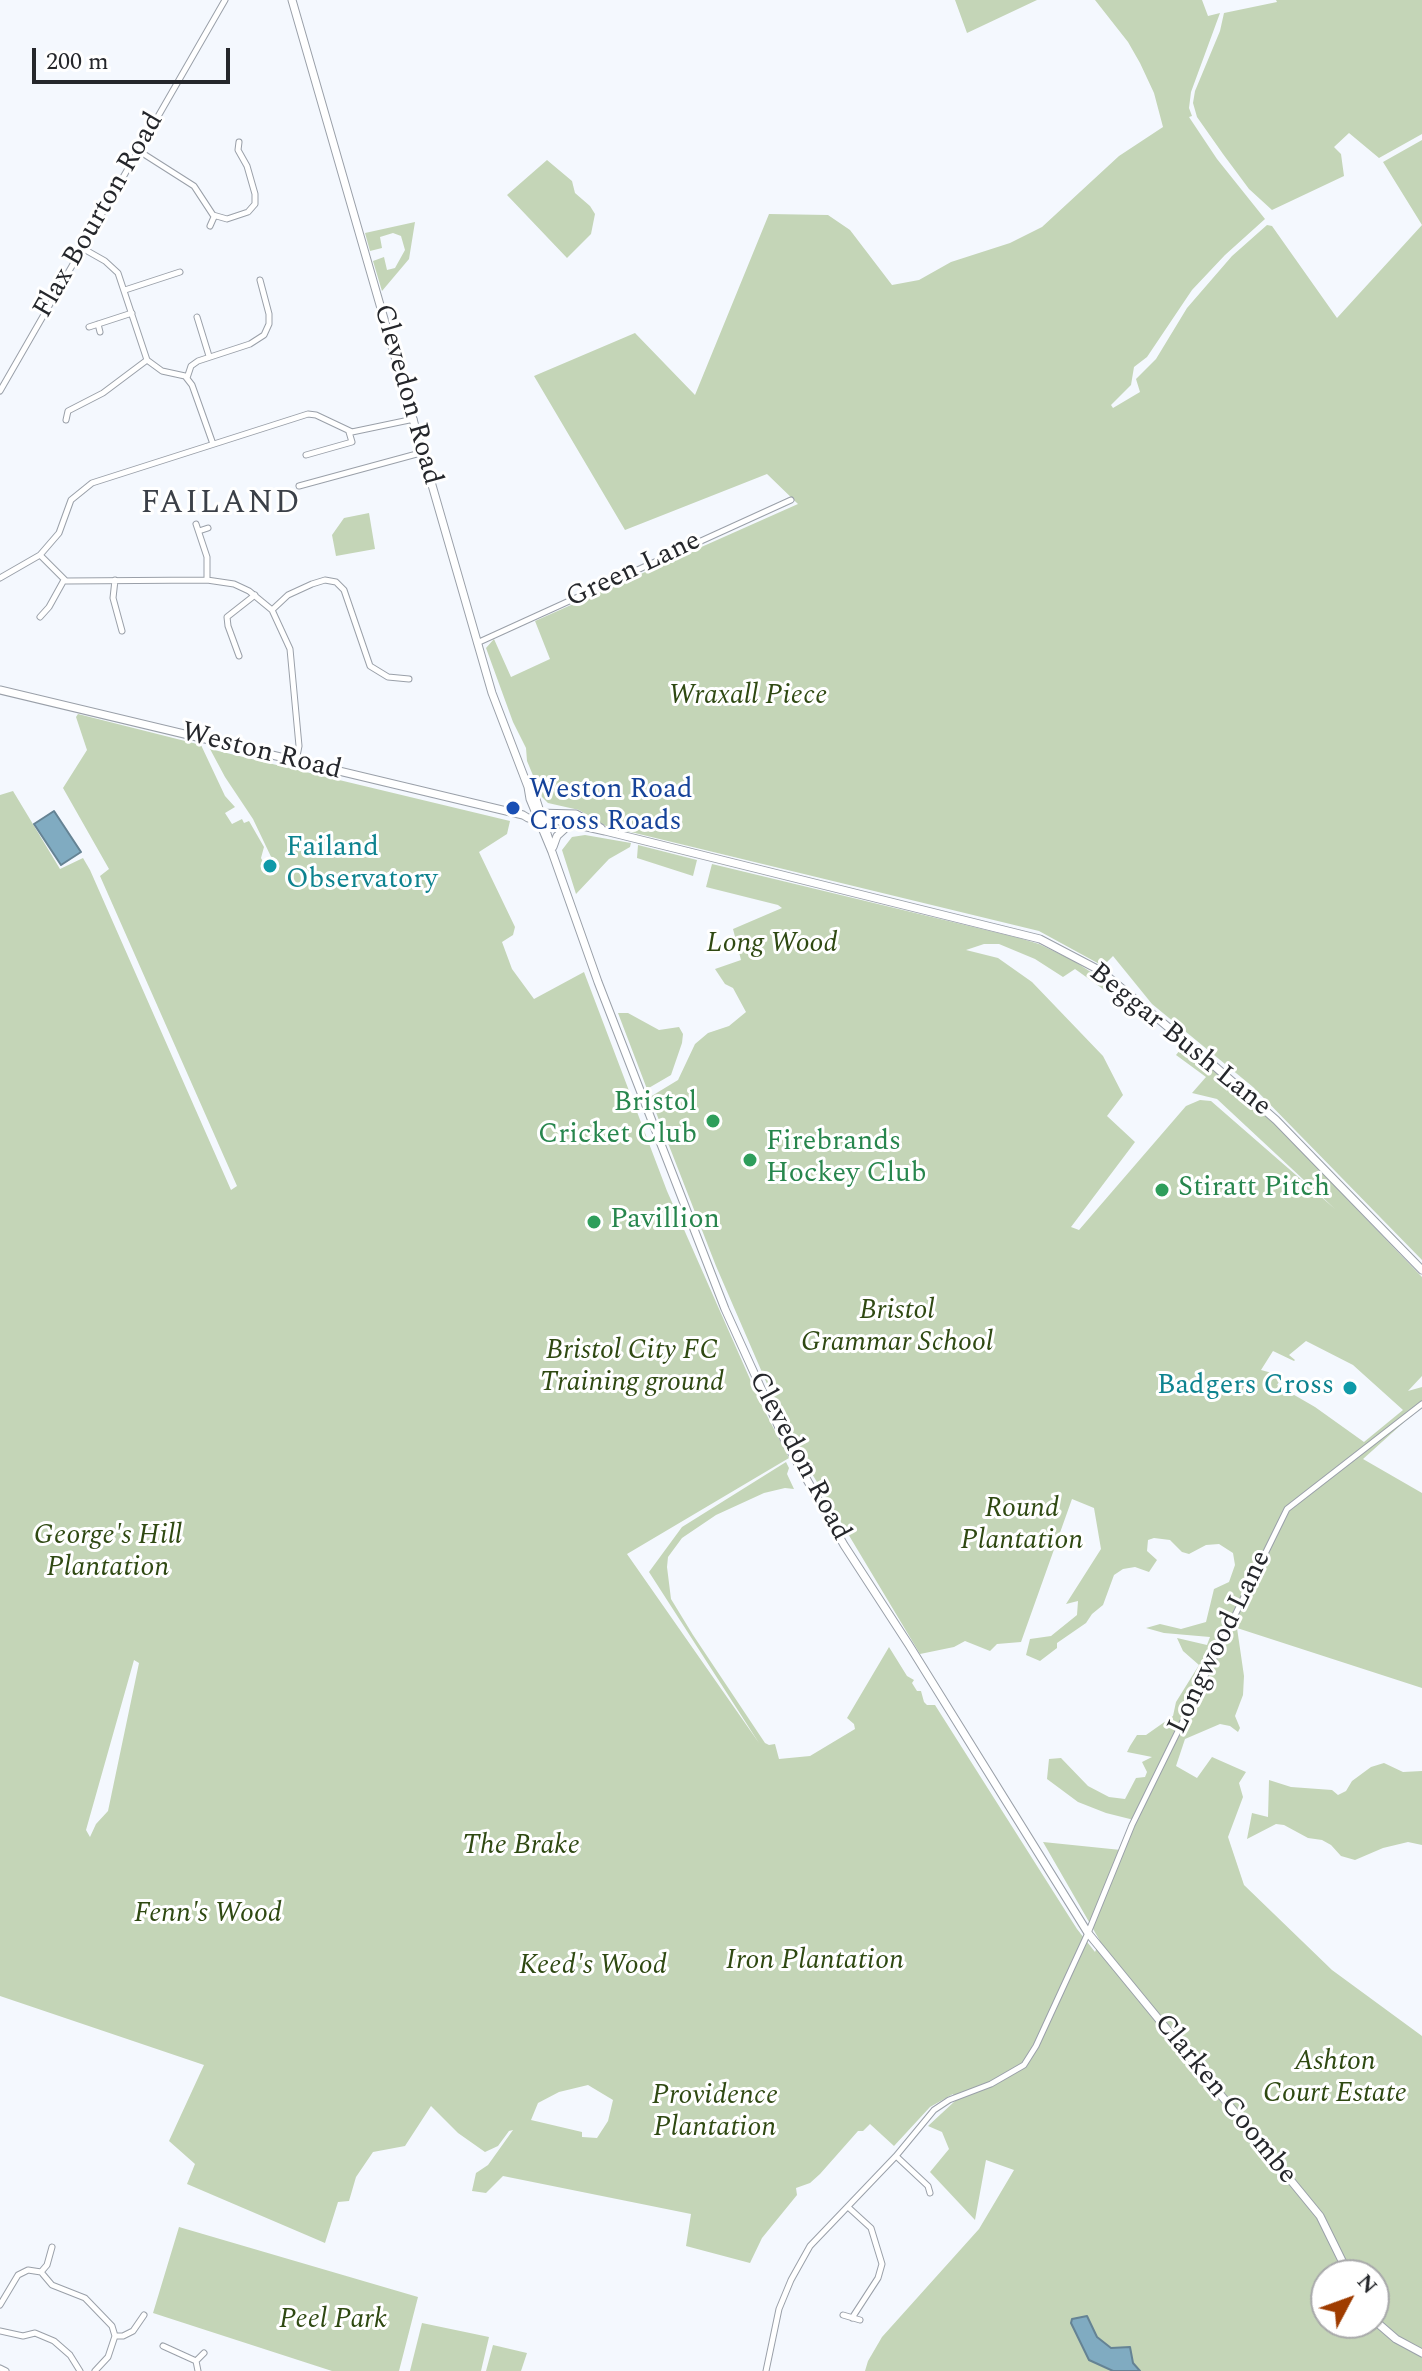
<!DOCTYPE html>
<style>
body{margin:0}
#map{position:relative;width:1422px;height:2371px;overflow:hidden;background:#f4f8fe;font-family:Spectral,serif}
canvas{display:block}
.north{position:absolute;left:1310px;top:2259px;width:80px;height:80px;box-sizing:border-box;background:#fff;border:2px solid #a8a9aa;border-radius:50%;rotate:49deg;font-size:22px;font-weight:700;line-height:32px;text-align:center;color:#25272b}
.north::after{content:'';display:block;margin:auto;width:28px;height:36px;background:#9f3c00;clip-path:polygon(50% 0,100% 100%,50% 72%,0 100%)}
.scale{position:absolute;left:32px;top:48px;width:198px;height:36px;box-sizing:border-box;border:4px solid #25272b;border-top:0;padding-left:10px;font-size:24px;line-height:28px;white-space:nowrap;color:#25272b;-webkit-text-stroke:6px #fff;paint-order:stroke}
</style>
<div id="map">
<canvas width="1422" height="2371"></canvas>
<div class="north">N</div>
<div class="scale">200 m</div>
</div>
<script>
const g = document.querySelector('canvas').getContext('2d');
g.lineJoin = 'round';
function paint(path, color) { g.fillStyle = color; g.fill(path, 'evenodd'); }
const toPath = rows => new Path2D(rows.map(r => 'M' + r).join(''));
function trace(path, color, width, dash) { g.strokeStyle = color; g.lineWidth = width; g.lineCap = dash ? 'butt' : 'round'; g.setLineDash(dash || []); g.stroke(path); }
function drawText(font, color, halo, rows, align = 'center') {
  g.font = font + ' Spectral,serif'; g.lineWidth = 6; g.setLineDash([]); g.textBaseline = 'middle'; g.strokeStyle = halo; g.fillStyle = color; for (const [text, x, y, turn = 0] of rows) {
    g.save(); g.translate(x, y); g.rotate((+turn || 0) * Math.PI / 180); g.textAlign = isNaN(turn) ? turn : align; if (halo) g.strokeText(text, 0, 0); g.fillText(text, 0, 0); g.restore();
  }
}
paint(toPath([
 [955,0,1037,0,967,33],
 [1095,0,1202,0,1208,16,1220,13,1191,92,1189,108,1192,116,1189,117,1217,159,1265,219,1225,255,1192,290,1147,357,1134,367,1131,385,1111,405,1113,408,1140,392,1136,379,1156,359,1187,308,1232,256,1267,225,1272,226,1337,318,1422,225,1383,162,1422,140,1422,1260,1253,1087,1152,1004,1113,956,1103,966,1039,931,606,826,579,810,548,803,542,797,527,761,526,748,513,722,486,648,494,639,511,677,550,659,535,621,798,504,767,474,625,530,534,376,635,333,695,395,769,214,828,215,850,230,892,285,919,280,951,262,1010,243,1042,227,1119,156,1163,127,1154,93,1140,63,1128,42],
 [1276,0,1422,0,1422,134,1379,158,1349,133,1334,147,1341,154,1344,176,1272,210,1249,189,1223,154,1197,117,1193,103,1195,91,1220,31,1224,13,1277,2],
 [547,160,572,181,575,193,590,206,595,214,591,234,567,258,507,195],
 [415,222,409,259,382,291,373,261,384,257,387,270,395,268,405,250,401,236,393,233,380,237,382,248,370,251,365,233],
 [369,513,375,549,336,556,332,535,344,518],
 [78,714,201,745,225,796,235,807,225,813,232,824,242,819,244,823,249,821,264,847,261,858,268,871,277,870,274,863,253,819,225,777,210,749,510,821,507,834,479,852,515,927,513,935,502,942,512,969,534,999,584,972,667,1191,761,1404,789,1458,627,1554,759,1743,649,1572,682,1527,786,1462,789,1468,787,1474,794,1489,785,1488,764,1493,716,1515,682,1538,668,1557,667,1567,671,1599,693,1635,765,1743,769,1745,775,1744,779,1759,810,1756,855,1729,854,1724,847,1718,889,1647,907,1676,914,1680,912,1683,917,1691,921,1691,924,1702,927,1705,935,1705,1077,1929,1095,1952,1100,1941,1043,1842,1121,1850,1134,1820,1106,1813,1078,1802,1047,1779,1049,1759,1061,1758,1088,1786,1109,1797,1125,1799,1136,1778,1145,1777,1147,1772,1142,1762,1152,1757,1127,1752,1130,1746,1137,1735,1146,1735,1173,1716,1176,1702,1199,1665,1183,1651,1177,1638,1207,1645,1210,1637,1164,1633,1146,1628,1160,1624,1181,1629,1206,1622,1214,1589,1229,1582,1235,1565,1233,1553,1219,1544,1206,1545,1189,1554,1182,1552,1170,1540,1154,1538,1148,1540,1147,1551,1157,1560,1149,1572,1135,1567,1123,1569,1114,1575,1103,1605,1092,1614,1086,1623,1057,1643,1057,1648,1040,1661,1026,1655,1030,1639,1051,1636,1077,1615,1078,1601,1066,1604,1101,1549,1094,1508,1072,1499,1021,1642,997,1644,990,1651,965,1641,954,1647,920,1654,790,1437,716,1266,650,1097,678,1080,695,1044,708,1033,729,1026,746,1012,733,988,725,984,715,969,741,960,733,929,782,908,778,905,706,887,712,864,1019,938,1039,944,1074,961,1115,988,1110,994,1075,969,1063,977,1035,959,999,944,984,944,966,950,998,958,1032,982,1103,1056,1123,1095,1107,1116,1135,1142,1071,1227,1079,1230,1186,1106,1200,1100,1211,1101,1335,1209,1217,1099,1192,1093,1206,1077,1176,1055,1184,1045,1259,1107,1422,1277,1422,1376,1408,1391,1422,1387,1422,1406,1363,1459,1422,1493,1422,1688,1237,1628,1244,1676,1243,1695,1235,1716,1240,1728,1238,1732,1230,1726,1220,1724,1185,1739,1176,1766,1197,1778,1212,1757,1246,1772,1239,1783,1243,1797,1228,1837,1244,1885,1332,1970,1422,2036,1422,2371,865,2371,868,2361,882,2337,979,2229,1014,2170,986,2160,975,2220,930,2172,949,2149,942,2132,928,2126,955,2101,953,2094,930,2107,894,2146,870,2124,863,2131,858,2131,820,2174,810,2183,796,2188,797,2195,762,2238,750,2263,686,2246,691,2214,503,2176,486,2193,472,2191,476,2173,488,2165,513,2130,509,2131,498,2146,485,2152,458,2133,431,2106,405,2146,373,2152,356,2177,349,2201,338,2202,325,2243,187,2184,195,2164,169,2141,204,2065,0,1996,0,795,13,791,60,869,83,858,90,870,231,1190,237,1186,100,876,109,869,63,788,87,750,76,717],
 [1306,1341,1353,1365,1403,1410,1364,1442,1315,1407,1277,1385,1283,1376,1261,1370,1273,1351,1294,1361,1295,1360,1289,1355],
 [134,1660,139,1663,108,1811,96,1824,90,1837,86,1830],
 [588,2085,613,2100,608,2121,597,2138,582,2137,582,2132,531,2120,538,2103,559,2092],
 [1326,2275,1374,2275,1374,2323,1326,2323],
 [585,835,631,843,630,847,609,859,576,894,562,850,572,837],
 [638,845,697,860,693,876,637,858],
 [618,1013,628,1013,659,1030,679,1027,683,1034,682,1043,671,1075,647,1089],
 [1384,1763,1403,1772,1422,1771,1422,1845,1408,1842,1383,1848,1355,1860,1341,1856,1331,1845,1322,1840,1308,1838,1284,1825,1276,1824,1247,1839,1252,1813,1268,1817,1269,1780,1291,1787,1332,1790,1338,1795,1346,1791,1352,1781,1371,1767],
 [179,2227,418,2297,399,2371,332,2371,153,2313],
 [422,2323,489,2337,481,2371,410,2371],
 [493,2345,527,2353,521,2371,486,2371]
]), '#c4d5b7');
const water = toPath([
 [54,811,81,852,61,865,34,824,54,811],
 [1087,2316,1097,2337,1111,2348,1130,2347,1133,2363,1140,2371,1113,2371,1089,2360,1071,2323,1072,2319,1087,2316]
]);
paint(water, '#80abc1');
trace(water, '#658394', 2);
const minor = toPath([
 [139,151,194,186,213,215,227,219,248,212,255,204,255,194,247,166,238,150,239,142],
 [210,226,214,217],
 [82,248,105,261,118,273,147,360,162,371,185,376,192,385,213,444],
 [125,290,180,272],
 [197,317,209,356],
 [98,324,100,332],
 [89,327,132,313],
 [187,378,191,366,198,361,250,344,264,335,269,324,269,314,260,280],
 [0,391,225,0],
 [66,420,68,411,103,393,147,360],
 [306,455,352,442,349,432],
 [299,486,424,452],
 [196,524,207,557,207,580],
 [199,531,208,528],
 [40,555,59,533,71,500,92,483,308,414,316,415,352,432,414,419],
 [0,578,40,555,66,581,207,580,234,584,249,591,272,610,290,649,299,746,296,761],
 [115,580,113,598,122,631],
 [272,610,288,595,312,584,325,580,336,582,344,590,370,666,388,677,409,679],
 [40,617,49,607,64,580],
 [477,643,791,500],
 [239,656,228,626,227,617,255,595],
 [896,2156,928,2186,930,2193],
 [848,2207,871,2228,882,2264,878,2278,852,2318],
 [41,2272,47,2265,52,2247],
 [0,2305,18,2275,28,2270,41,2272,52,2285,85,2298,112,2326,115,2336,108,2357,95,2371],
 [843,2315,860,2320],
 [0,2331,23,2336,35,2333,54,2341,70,2355,80,2371],
 [115,2336,123,2336,133,2331,144,2315],
 [163,2346,196,2361,198,2371],
 [196,2361,204,2353],
 [0,2368,6,2371],
 [766,2371,779,2309,791,2280,810,2246,896,2156,934,2110,949,2100,991,2084,1024,2065,1036,2046,1088,1933,1132,1825,1287,1509,1422,1404]
]);
const secondary = toPath([
 [292,0,492,693,528,787,536,799,551,846],
 [0,690,523,815,528,818,560,821,605,831,1040,939,1101,971,1211,1063,1276,1120,1422,1270],
 [528,787,530,799,552,852,598,982,725,1309,785,1441,844,1545,909,1645,1088,1933,1320,2216,1349,2275],
 [537,813,576,814,601,828],
 [553,847,557,836,571,823],
 [1374,2320,1396,2339,1422,2353]
]);
trace(minor, '#9aa0a9', 7);
trace(secondary, '#9aa0a9', 9);
trace(minor, '#fff', 5);
trace(secondary, '#fff', 7);
for (const [x, y, r, color] of [
 [513,808,8,"#1a4fb4"],
 [270,866,8,"#0f9aa8"],
 [713,1121,8,"#2e9e5b"],
 [750,1160,8,"#2e9e5b"],
 [1162,1190,8,"#2e9e5b"],
 [594,1222,8,"#2e9e5b"],
 [1350,1388,8,"#0f9aa8"]
]) { const dot = new Path2D(); dot.arc(x, y, r, 0, 2 * Math.PI); g.fillStyle = color; g.fill(dot); trace(dot, '#fff', 3); }
drawText('28px', '#25272b', '#fff', [
 ["Flax Bourton Road",100,216,-60],
 ["Clevedon Road",406,395,74],
 ["Green Lane",634,571,-25],
 ["Weston Road",261,753,14],
 ["Beggar Bush Lane",1179,1041,39],
 ["Clevedon Road",798,1457,62],
 ["Longwood Lane",1221,1643,-64],
 ["Clarken Coombe",1224,2100,51]
]);
drawText('italic 28px', '#2f4912', '#fff', [
 ["Wraxall Piece",748,698],
 ["Long Wood",772,946],
 ["Bristol",897,1313],
 ["Grammar School",897,1345],
 ["Bristol City FC",632,1353],
 ["Training ground",632,1385],
 ["Round",1022,1511],
 ["Plantation",1022,1543],
 ["George's Hill",108,1538],
 ["Plantation",108,1570],
 ["The Brake",521,1848],
 ["Fenn's Wood",208,1916],
 ["Iron Plantation",815,1963],
 ["Keed's Wood",593,1968],
 ["Ashton",1335,2064],
 ["Court Estate",1335,2096],
 ["Providence",715,2098],
 ["Plantation",715,2130],
 ["Peel Park",333,2322]
]);
drawText('28px', '#164399', '#fff', [
 ["Weston Road",529,792],
 ["Cross Roads",529,824]
], 'left');
drawText('28px', '#0d838f', '#fff', [
 ["Failand",286,850],
 ["Observatory",286,882],
 ["Badgers Cross",1334,1388,"right"]
], 'left');
drawText('28px', '#27864d', '#fff', [
 ["Bristol",697,1105,"right"],
 ["Cricket Club",697,1137,"right"],
 ["Firebrands",766,1144],
 ["Hockey Club",766,1176],
 ["Stiratt Pitch",1178,1190],
 ["Pavillion",610,1222]
], 'left');
g.letterSpacing = '2px';
drawText('32px', '#3b4048', '#fff', [
 ["FAILAND",221,506]
]);
g.letterSpacing = '0px';
</script>
